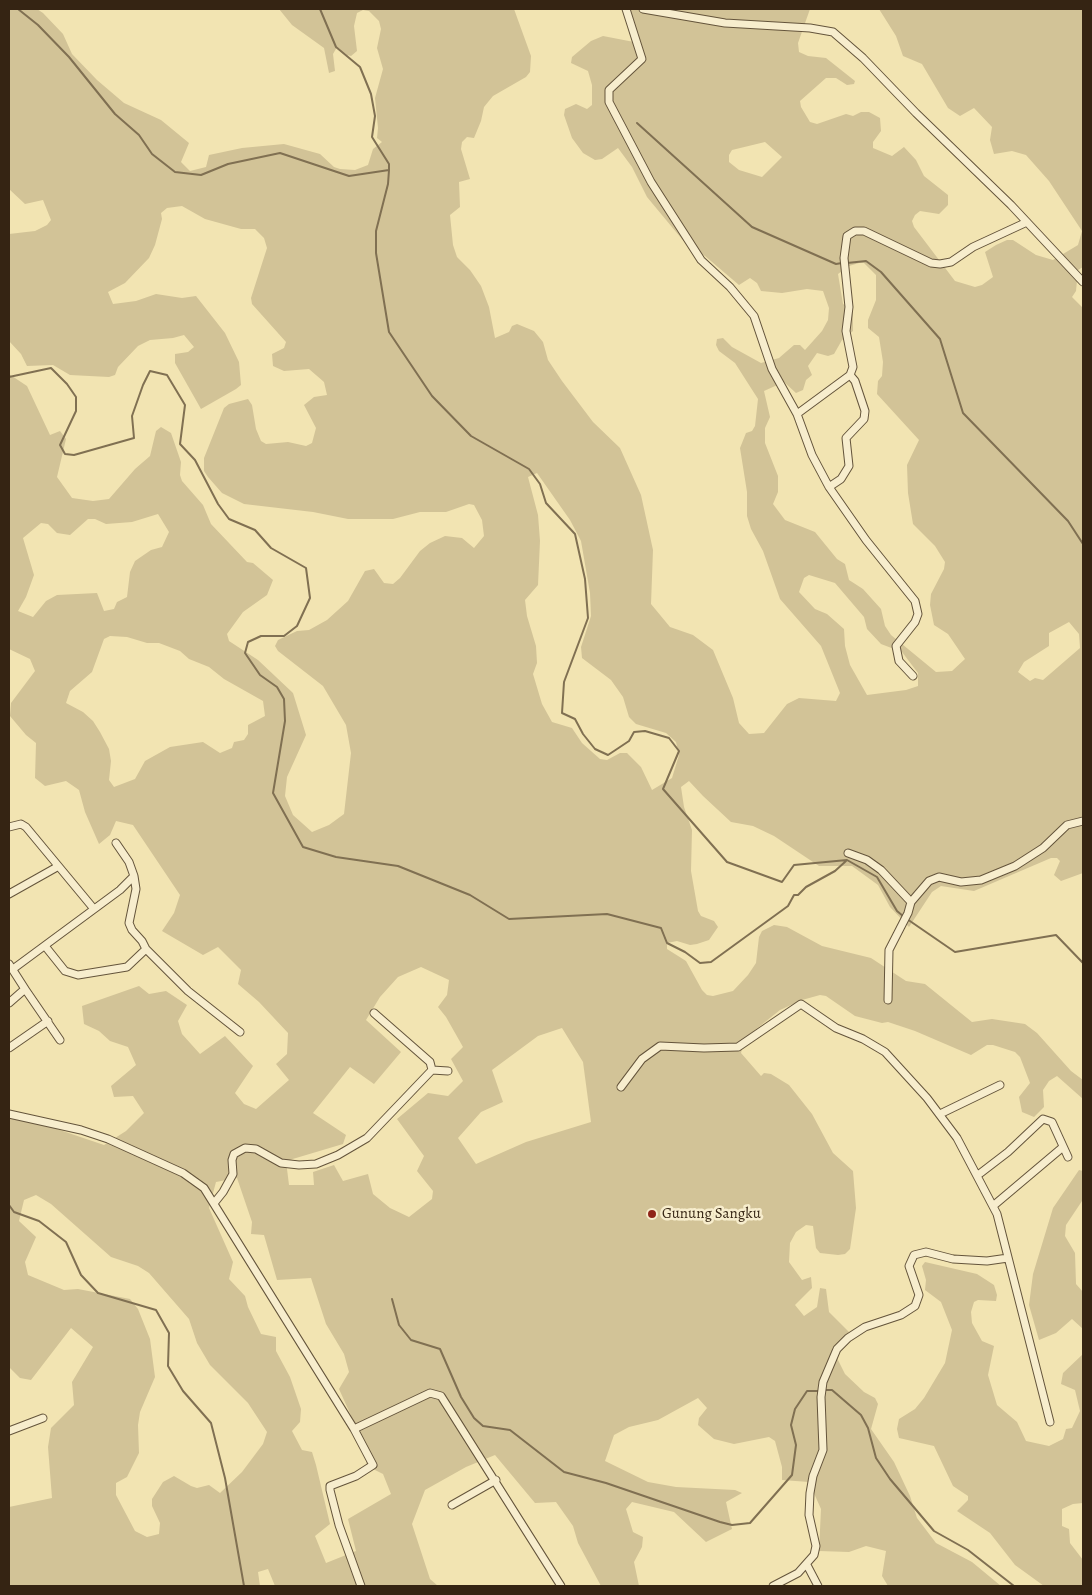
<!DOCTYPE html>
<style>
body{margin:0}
#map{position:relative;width:1092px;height:1595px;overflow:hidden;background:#f2e4b2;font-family:Alegreya,serif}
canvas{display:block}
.frame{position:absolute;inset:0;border:10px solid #352413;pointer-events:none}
</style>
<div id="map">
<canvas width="1092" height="1595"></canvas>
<div class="frame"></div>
</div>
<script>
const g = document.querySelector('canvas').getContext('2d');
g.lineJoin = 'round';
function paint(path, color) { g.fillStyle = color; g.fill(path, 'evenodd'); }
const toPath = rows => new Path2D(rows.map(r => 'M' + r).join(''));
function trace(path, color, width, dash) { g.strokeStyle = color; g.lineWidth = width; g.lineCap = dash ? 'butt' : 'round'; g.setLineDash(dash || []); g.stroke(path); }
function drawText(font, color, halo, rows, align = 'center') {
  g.font = font + ' Alegreya,serif'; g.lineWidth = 5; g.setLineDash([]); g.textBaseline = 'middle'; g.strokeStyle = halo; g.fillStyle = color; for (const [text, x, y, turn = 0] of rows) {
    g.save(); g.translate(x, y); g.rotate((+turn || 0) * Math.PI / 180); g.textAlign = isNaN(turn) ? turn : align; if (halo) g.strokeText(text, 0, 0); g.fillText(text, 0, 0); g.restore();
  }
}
paint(toPath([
 [9,9,37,9,43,13,63,34,72,54,97,80,124,103,161,120,189,143,181,162,190,171,206,167,209,155,242,148,284,144,320,154,334,167,340,169,355,170,368,165,373,149,382,142,377,138,378,128,375,98,383,69,377,48,381,29,379,21,369,11,363,10,357,13,354,26,357,51,351,56,347,55,337,47,333,54,335,71,329,73,324,48,292,25,279,9,514,9,531,56,530,72,526,77,493,96,484,107,481,121,474,138,467,137,462,142,461,149,470,179,459,182,460,207,450,215,453,245,457,257,470,270,481,286,489,307,495,338,509,332,512,326,517,324,534,331,543,342,548,360,562,381,593,422,620,448,641,495,653,550,651,604,670,627,693,635,713,650,733,698,739,723,749,734,764,733,787,704,799,698,836,701,840,693,821,646,780,599,763,551,751,529,747,516,747,492,740,448,746,433,752,431,755,426,758,399,735,363,719,351,716,345,717,339,723,338,732,347,761,363,779,358,794,345,800,345,805,350,822,331,828,320,829,308,823,291,807,289,782,293,761,291,757,283,750,278,739,285,705,256,686,244,647,197,632,167,618,148,602,159,595,160,583,153,572,138,564,115,565,109,576,104,587,109,592,105,592,85,588,71,571,63,572,57,591,41,603,36,634,42,639,35,627,9,810,9,798,43,799,52,808,56,826,58,855,81,854,84,847,85,836,78,826,78,800,101,801,107,810,122,817,124,846,114,853,116,861,112,869,112,880,118,881,131,873,142,873,148,892,156,904,147,916,160,924,176,948,195,948,205,939,214,920,211,915,215,912,221,914,227,955,281,975,287,982,285,993,277,985,252,996,245,1007,240,1013,240,1036,255,1053,260,1078,245,1082,231,1049,181,1026,155,1012,151,994,154,990,140,992,127,974,108,960,116,948,108,922,64,903,56,896,36,879,9,1083,9,1083,267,1078,270,1076,291,1072,297,1083,308,1083,873,1061,881,1054,875,1060,861,1057,858,1051,858,974,891,941,886,932,892,909,927,890,907,878,885,852,866,819,866,774,836,753,826,731,822,703,796,689,781,681,787,684,807,692,830,691,871,698,911,701,916,714,921,718,927,709,940,697,944,690,945,677,941,667,943,667,949,686,961,702,990,707,995,713,996,733,991,748,975,756,963,759,937,762,931,774,925,787,927,822,946,871,958,906,981,925,984,972,1022,992,1019,1025,1024,1037,1033,1071,1071,1083,1080,1083,1099,1057,1076,1049,1081,1043,1090,1044,1107,1034,1117,1022,1112,1019,1097,1030,1083,1020,1057,1015,1052,993,1045,987,1045,971,1055,915,1031,888,1022,882,1023,855,1016,826,996,820,995,802,1000,780,1010,745,1038,741,1053,761,1076,764,1073,771,1074,789,1085,812,1114,833,1153,853,1171,856,1208,850,1249,845,1254,838,1255,820,1253,816,1248,813,1226,806,1225,796,1232,790,1243,789,1262,802,1280,811,1277,812,1288,795,1305,804,1316,817,1307,820,1288,826,1289,829,1312,849,1332,832,1348,845,1374,864,1392,875,1398,878,1404,871,1429,894,1462,910,1496,917,1518,936,1543,972,1562,1001,1586,888,1586,882,1576,886,1551,866,1546,849,1552,819,1551,821,1509,809,1482,782,1480,782,1467,775,1441,769,1437,734,1444,714,1439,698,1425,699,1418,707,1408,698,1398,658,1420,629,1427,614,1435,605,1461,648,1482,676,1487,735,1490,742,1493,726,1502,732,1529,706,1542,674,1512,632,1502,626,1509,633,1532,643,1537,642,1547,634,1562,639,1586,601,1586,578,1543,573,1526,556,1502,535,1503,495,1455,466,1467,425,1490,412,1524,430,1579,438,1586,275,1586,268,1569,258,1572,260,1586,9,1586,9,1507,52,1498,48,1447,51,1428,74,1405,72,1382,93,1347,71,1328,31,1380,20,1378,9,1367,9,1110,45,1125,104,1145,126,1131,144,1113,133,1096,114,1097,111,1086,136,1065,128,1047,110,1041,99,1031,84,1024,82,1006,139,986,149,994,166,991,187,1005,178,1021,182,1034,200,1054,225,1036,253,1066,235,1093,244,1104,256,1109,289,1080,276,1064,287,1054,288,1033,259,1002,238,984,241,970,218,947,203,955,162,931,174,913,180,895,133,825,116,821,110,835,99,844,85,812,79,790,66,781,45,786,35,778,36,743,26,735,10,716,11,703,35,671,30,659,9,649,9,374,27,386,50,435,60,431,66,439,57,477,72,498,93,501,109,499,135,469,150,456,156,431,161,427,171,433,181,462,180,475,182,481,203,505,211,524,247,562,253,563,273,580,267,595,243,612,227,634,229,641,258,660,293,693,306,735,287,777,285,796,293,815,312,832,329,825,344,814,351,753,346,725,323,686,278,651,275,646,278,640,297,631,309,630,327,620,348,601,365,571,374,569,384,583,393,584,400,578,420,551,430,543,445,536,462,538,474,548,484,536,482,520,474,505,469,504,446,512,420,512,393,519,348,519,313,512,244,504,222,493,208,477,204,471,204,458,224,408,229,404,248,399,252,405,256,429,261,441,266,444,288,442,306,446,312,443,316,428,304,405,314,397,327,395,324,382,309,369,284,371,273,366,272,354,284,348,286,342,252,304,251,298,267,248,264,238,255,229,241,229,205,219,182,206,167,208,161,213,162,219,155,245,149,258,125,283,108,292,113,304,136,301,156,294,182,298,196,296,225,333,239,362,241,385,236,389,201,409,175,363,175,354,188,352,194,347,184,335,173,338,150,340,138,346,118,367,115,375,109,377,70,375,53,365,27,366,21,354,9,341,9,234,35,231,47,225,51,220,43,200,25,204,9,189],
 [765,142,782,157,762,177,739,170,729,162,729,155,732,150],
 [859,263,864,263,876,275,876,300,868,320,868,328,879,337,883,362,882,376,878,381,877,394,919,440,907,465,908,493,913,524,935,546,945,562,944,569,931,594,930,605,934,625,948,634,965,659,952,671,936,672,891,635,885,626,881,609,863,589,849,580,845,564,837,559,815,532,785,520,773,504,778,492,778,476,765,443,765,428,770,417,764,391,784,382,796,393,803,390,806,380,812,375,808,366,817,353,828,356,834,354,842,340,853,331,853,310,843,304,838,274,849,266],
 [537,473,570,520,581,541,590,593,591,616,581,647,582,658,611,680,623,697,629,717,636,724,666,733,676,742,679,755,672,778,652,790,641,767,627,753,620,753,607,760,600,759,582,743,572,728,552,722,542,704,533,674,537,663,536,646,527,616,525,600,538,585,540,541,538,515,528,477],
 [158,514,169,532,162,547,151,550,135,561,130,572,127,597,117,602,114,609,104,611,97,593,57,595,46,601,33,617,18,611,26,597,34,575,23,538,41,523,48,524,57,533,70,535,88,519,95,519,106,524,132,522],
 [809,575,835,583,864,617,867,629,881,644,902,652,918,673,918,686,906,690,867,695,850,665,845,646,844,629,827,614,815,609,799,592,804,578],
 [1069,622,1079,634,1080,648,1043,680,1035,678,1030,681,1018,672,1024,662,1049,646,1049,633],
 [110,636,127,637,147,643,159,643,180,651,189,659,209,667,224,679,263,701,265,716,248,725,248,734,244,740,234,742,232,748,220,753,203,742,170,747,145,761,135,779,114,787,109,780,111,761,109,749,100,732,93,721,83,712,66,703,70,691,92,672,104,639],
 [421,967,449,980,447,995,438,1007,446,1017,463,1047,451,1059,463,1081,448,1096,428,1093,397,1119,424,1156,417,1171,433,1191,432,1199,409,1217,390,1208,373,1194,368,1174,343,1181,334,1165,313,1172,314,1185,289,1185,286,1161,343,1144,346,1135,313,1113,350,1067,374,1084,401,1052,366,1020,380,997,398,977],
 [562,1028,583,1062,591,1122,526,1142,476,1164,458,1138,481,1112,503,1102,492,1070,538,1036],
 [237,1178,252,1222,251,1234,264,1235,277,1280,311,1278,326,1324,344,1354,349,1372,339,1389,362,1440,367,1466,383,1474,391,1494,348,1519,356,1551,326,1563,315,1536,330,1524,316,1465,312,1452,302,1450,292,1431,300,1422,301,1409,290,1377,276,1351,276,1337,261,1334,248,1307,245,1296,229,1279,233,1262,209,1208,216,1182],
 [36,1195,51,1204,111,1257,138,1266,149,1273,189,1319,197,1343,210,1365,248,1403,267,1432,263,1444,242,1472,220,1493,209,1485,197,1488,191,1486,174,1476,163,1482,152,1499,152,1506,160,1523,159,1534,147,1537,135,1531,116,1495,116,1483,127,1477,139,1453,138,1425,140,1412,155,1377,150,1339,138,1309,130,1299,78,1289,64,1290,28,1275,25,1262,36,1237,19,1221,24,1200],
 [1079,1170,1083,1171,1082,1201,1066,1225,1065,1236,1075,1253,1076,1284,1083,1292,1083,1329,1072,1319,1056,1333,1039,1340,1029,1305,1033,1274,1053,1208],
 [925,1262,977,1274,994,1285,997,1295,996,1301,978,1300,974,1302,971,1312,972,1323,982,1341,994,1346,988,1375,997,1405,1017,1422,1026,1441,1049,1446,1063,1439,1066,1429,1072,1428,1080,1411,1075,1390,1061,1384,1063,1373,1083,1354,1083,1503,1073,1504,1062,1509,1062,1526,1069,1529,1070,1543,1083,1560,1083,1586,1044,1586,1015,1565,990,1533,957,1511,968,1500,968,1496,953,1486,934,1446,899,1438,897,1429,899,1419,915,1409,924,1398,945,1363,952,1330,941,1302,925,1290,926,1280,922,1266]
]), '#d2c397');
trace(toPath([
 [18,9,38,25,69,57,115,114,139,135,152,154,175,172,201,175,228,164,280,153,349,176,389,170,388,184,376,231,376,253,389,332,432,396,471,436,529,469,540,484,546,503,575,534,585,579,588,618,564,682,562,713,575,719,583,734,595,749,608,755,629,741,634,732,645,731,669,738,679,751,663,789,727,862,782,882,794,865,847,860,877,877,897,911,903,916],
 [320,9,336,47,360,67,371,94,375,116,372,137,389,164,389,170],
 [637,123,752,227,836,264,842,263],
 [847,263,866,261,881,272,940,339,963,413,1068,521,1083,544],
 [9,377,51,368,67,384,76,397,76,411,60,445,65,454,74,455,134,438,132,416,143,385,150,371,167,375,185,405,180,444,195,460,218,504,229,519,255,530,271,548,306,568,310,598,297,626,284,636,261,636,248,642,245,653,260,675,277,687,284,699,285,721,273,793,303,847,336,857,398,866,470,895,509,919,607,914,661,928,667,943,685,952,700,963,711,962,788,906,794,895,798,895,806,887,835,871,846,861],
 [907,919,955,952,1056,935,1083,963],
 [9,1205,14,1212,39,1221,66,1242,81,1275,98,1293,156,1310,169,1333,168,1366,183,1391,211,1423,225,1478,244,1586],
 [392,1299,399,1325,411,1340,440,1349,461,1397,474,1418,483,1426,510,1430,564,1472,606,1483,720,1522,732,1525,750,1523,792,1475,796,1445,791,1425,795,1409,807,1391,819,1391],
 [824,1390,832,1390,861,1415,868,1428,876,1458,890,1479,934,1531,968,1550,1014,1586]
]), '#807052', 2);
const minor = toPath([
 [626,9,642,59,609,90,609,102,651,182,701,260,730,287,754,316,772,369,797,414,812,455,829,487,866,540,915,601,918,614,915,622,896,646,899,661,913,676],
 [643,9,725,23,810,28,833,32,863,58,916,113,1011,205,1083,282],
 [797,414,850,375],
 [829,487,841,479,849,466,846,438,864,419,865,411,855,381,850,375,853,367,846,331,849,307,844,258,847,236,855,231,864,231,931,263,940,264,951,262,973,247,1027,222],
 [9,827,21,824,26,827,94,909],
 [116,843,129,862,134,876],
 [848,853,867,860,881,870,911,902],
 [9,894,57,867],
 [45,946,65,971,78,975,127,967,146,949],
 [9,964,25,989,9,1003],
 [13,969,120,890,134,876,136,889,129,923,132,930,142,941,146,949,188,991,240,1032],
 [25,989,60,1040],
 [888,1000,889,950,908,913,911,902,929,881,939,877,961,882,981,880,1015,866,1043,848,1067,825,1083,821],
 [374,1013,430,1062,432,1070],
 [9,1048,48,1021],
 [621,1087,642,1059,660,1046,704,1048,738,1047,801,1004,836,1028,863,1039,885,1052,927,1098,957,1138,997,1214,1050,1422],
 [9,1114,81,1130,108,1139,183,1173,204,1188,354,1429,430,1393,441,1396,561,1586],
 [940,1114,1000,1085],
 [978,1175,1008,1152,1043,1119,1052,1122,1068,1157],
 [215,1202,223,1192,233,1174,232,1160,234,1154,245,1148,256,1149,281,1163,299,1165,316,1164,338,1155,367,1138,432,1070,448,1071],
 [993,1206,1063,1147],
 [354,1429,373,1465,356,1476,330,1486,330,1490,339,1525,361,1586],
 [9,1431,43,1418],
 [452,1505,496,1480],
 [807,1565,818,1586],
 [773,1586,798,1573,814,1555,816,1546,809,1515,810,1493,813,1476,823,1450,821,1397,823,1382,837,1349,848,1338,865,1327,901,1315,915,1306,919,1295,909,1266,914,1255,926,1252,953,1259,987,1261,1008,1258]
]);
trace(minor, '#64543b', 9);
trace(minor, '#f7edcd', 7);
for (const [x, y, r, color] of [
 [652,1214,5,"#8f2418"]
]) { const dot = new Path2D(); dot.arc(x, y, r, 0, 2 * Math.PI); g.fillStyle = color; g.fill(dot); trace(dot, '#f7edcd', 2); }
drawText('15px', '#352413', '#f7edcd', [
 ["Gunung Sangku",662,1214]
], 'left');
</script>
